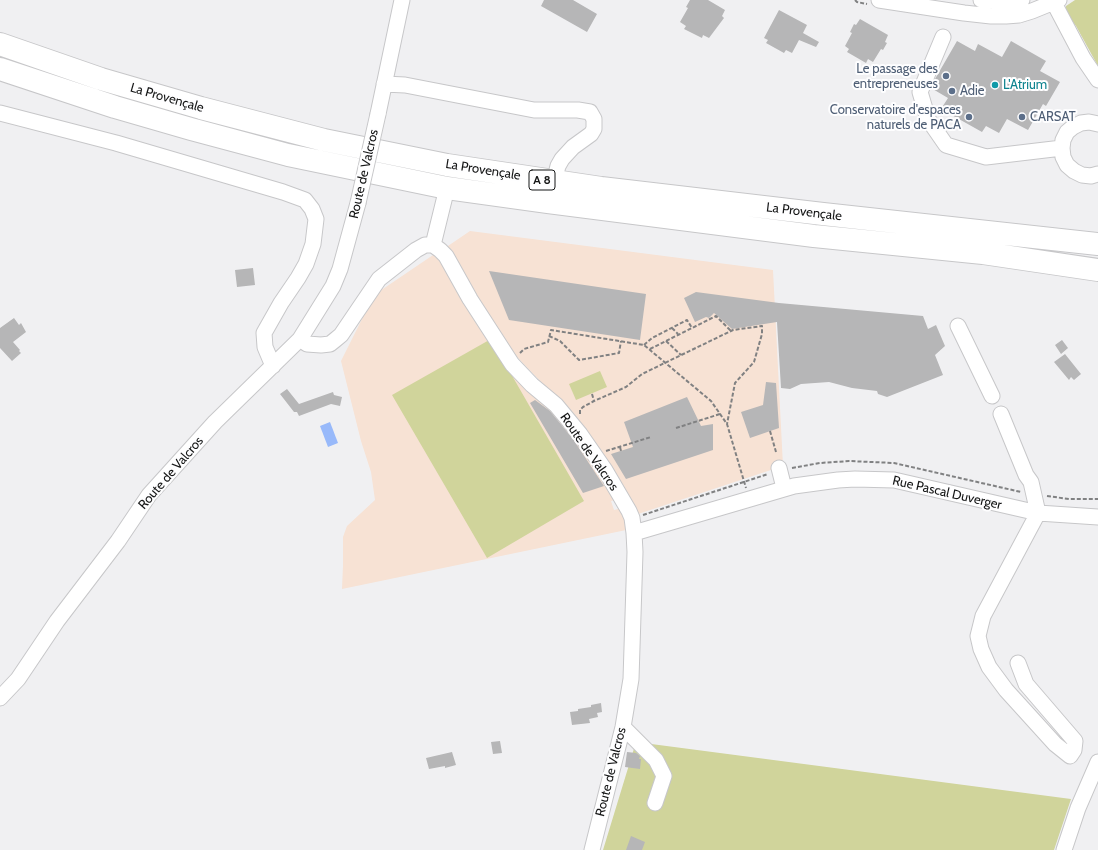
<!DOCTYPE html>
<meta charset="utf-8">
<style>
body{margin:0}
canvas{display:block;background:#f0f0f2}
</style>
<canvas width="1098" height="850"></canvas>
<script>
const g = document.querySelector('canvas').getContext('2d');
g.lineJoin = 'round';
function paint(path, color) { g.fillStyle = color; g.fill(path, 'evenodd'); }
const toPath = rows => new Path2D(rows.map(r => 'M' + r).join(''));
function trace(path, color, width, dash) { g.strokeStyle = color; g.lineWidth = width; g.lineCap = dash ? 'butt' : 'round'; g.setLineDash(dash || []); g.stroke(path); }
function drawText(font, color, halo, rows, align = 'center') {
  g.font = font + ' Cabin,sans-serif'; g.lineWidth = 4; g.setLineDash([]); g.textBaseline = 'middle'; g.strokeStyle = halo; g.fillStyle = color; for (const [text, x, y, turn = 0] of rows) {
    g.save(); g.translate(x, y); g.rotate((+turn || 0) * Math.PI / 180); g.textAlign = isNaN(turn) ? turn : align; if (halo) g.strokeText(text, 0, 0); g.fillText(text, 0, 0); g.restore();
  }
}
paint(toPath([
 [470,231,773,270,783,466,635,515,584,427,517,357,445,248],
 [439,251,488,335,562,417,619,499,611,501,614,510,622,508,631,529,342,589,343,565,343,537,347,526,375,500,371,472,361,441,341,361,374,295]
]), '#f7e2d4');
paint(toPath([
 [1075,0,1098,0,1098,66,1076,26,1066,13,1066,6],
 [491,339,584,501,487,558,392,395],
 [600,371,607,387,576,400,569,384],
 [636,742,1071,799,1054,850,603,850]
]), '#d0d49b');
paint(toPath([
 [330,422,338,443,328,447,320,426]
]), '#98b9fa');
paint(toPath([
 [544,0,573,0,597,14,587,32,541,6],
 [690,0,708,0,725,10,722,16,724,18,709,38,703,35,702,38,684,29,686,26,680,22,688,8,686,7],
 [779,10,807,25,803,33,819,42,816,47,799,40,792,53,786,50,784,53,766,43,768,40,764,38],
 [860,19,888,35,885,42,887,43,883,50,881,49,873,62,868,59,866,63,847,52,849,49,845,46,852,33,850,32,854,24,856,25],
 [957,41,975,51,978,44,1002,57,1011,41,1046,61,1040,71,1060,82,1046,106,1043,104,1028,130,1007,119,999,133,986,126,982,132,941,109,948,98,931,88,935,79],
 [253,268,255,285,237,287,235,270],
 [489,271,646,294,640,340,509,320],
 [696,292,779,303,923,316,928,329,936,325,945,346,935,355,943,375,887,397,878,394,877,391,852,388,829,382,801,384,790,389,781,388,777,322,732,329,714,313,709,318,706,317,695,322,684,298],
 [14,318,19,325,21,323,26,332,13,342,20,350,19,351,21,353,12,361,0,348,0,328],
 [1062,340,1068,348,1061,354,1055,345],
 [1065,354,1081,374,1074,380,1071,377,1069,380,1054,362],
 [766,382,776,383,779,428,750,438,741,412,763,405],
 [287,389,299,404,333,392,334,395,342,397,340,406,331,404,299,416,297,412,294,412,280,394],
 [687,397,701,426,713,424,713,450,626,479,611,454,633,447,624,422],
 [535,400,550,411,573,439,604,486,583,493,530,403],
 [601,703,602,712,597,713,598,717,589,719,590,723,572,725,570,712,578,711,578,709,591,707,591,705],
 [500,741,502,753,493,754,491,742],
 [452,752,456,765,445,768,445,766,429,769,426,758],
 [627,752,636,753,640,756,639,759,641,759,640,769,625,767],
 [631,836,645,842,642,850,626,850]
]), '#b6b6b7');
const minor = toPath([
 [879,0,964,13,991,16,1006,16,1019,15,1032,11,1059,0],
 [981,0,1006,2,1022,0],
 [1054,3,1083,58,1098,80],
 [943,37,920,92,928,119,946,145,986,157,1062,148],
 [384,84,405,85,534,110,578,110,590,112,594,119,594,129,591,134,573,147,562,159,558,166,554,182],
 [0,113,116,143,283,192,305,200,312,209,316,219,313,244,306,264,298,278,281,303,264,333,265,347,273,366],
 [378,114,402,0],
 [1098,124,1089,122,1081,123,1073,127,1067,132,1063,140,1062,148,1063,157,1067,165,1074,171,1082,175,1091,176,1098,174],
 [433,245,447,188],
 [958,326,992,396],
 [300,339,307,344,321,345,330,344,335,340,341,335,379,279,416,250,425,245,433,245,440,250,446,256,470,299,512,364,532,385,556,405,580,434,605,470,629,511,632,518,634,533,635,552,631,679,623,727,592,850],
 [1001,414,1026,475,1031,482,1038,513,983,616,978,636,981,649,989,667,1006,690,1055,744,1070,756,1074,750,1075,741,1026,684,1018,663],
 [779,468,784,488],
 [634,533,794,486,838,480,855,479,894,480,1038,513,1098,517],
 [0,698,18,679,57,621,118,541,149,495,215,422,300,339,333,286,340,269,358,203],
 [623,727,656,760,664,776,655,803],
 [1064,850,1078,808,1098,762]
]);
const highway = toPath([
 [0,44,101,79,201,108,324,140,447,165,601,188,823,214,1098,244],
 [0,69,115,107,191,129,288,155,447,188,548,202,814,236,983,253,1098,270]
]);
trace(minor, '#c7c7c9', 17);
trace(highway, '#c7c7c9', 24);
trace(toPath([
 [855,0,857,2,867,4],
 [672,328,678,334],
 [549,336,560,341,579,360,619,353,621,341],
 [666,341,681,355],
 [644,345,652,338,687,320,692,328],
 [650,349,716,316,731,331],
 [520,353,524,349,548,342,551,330,644,345,711,401,727,424,746,488],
 [592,394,594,401],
 [580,414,580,410,583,407,594,401,626,387,642,374,733,330,762,326,762,334,754,362,735,383,727,424],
 [676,428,720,414],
 [770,431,776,452],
 [620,447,621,451],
 [606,451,651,437],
 [792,468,820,463,849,461,894,463,1021,492],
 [1047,496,1069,499,1098,499],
 [643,515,768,474]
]), '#808182', 2, [4, 2]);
trace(minor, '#fff', 15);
trace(highway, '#fff', 22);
const minorBridge = toPath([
 [358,203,378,114]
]);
trace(minorBridge, '#c7c7c9', 17, []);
trace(minorBridge, '#fff', 15);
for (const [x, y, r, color] of [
 [946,76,4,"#5c6f8a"],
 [995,85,4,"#0f9aa8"],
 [952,91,4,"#5c6f8a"],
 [969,117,4,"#5c6f8a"],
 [1022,117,4,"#5c6f8a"]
]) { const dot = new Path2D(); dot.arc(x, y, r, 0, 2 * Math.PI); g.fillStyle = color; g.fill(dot); trace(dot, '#fefeff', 1.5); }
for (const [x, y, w] of [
 [542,180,26]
]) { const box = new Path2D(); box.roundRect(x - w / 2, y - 10, w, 20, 3); g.fillStyle = '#fefeff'; g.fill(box); trace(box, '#151616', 1); }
drawText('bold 12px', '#151616', null, [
 ["A 8",542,180]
]);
drawText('13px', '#4e5e75', '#fefeff', [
 ["Le passage des",938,69],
 ["entrepreneuses",938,84],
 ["Adie",960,91,"left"],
 ["Conservatoire d'espaces",961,110],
 ["naturels de PACA",961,125],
 ["CARSAT",1030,117,"left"]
], 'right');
drawText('13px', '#0d838f', '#fefeff', [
 ["L'Atrium",1003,85]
], 'left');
drawText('13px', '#151616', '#fefeff', [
 ["La Provençale",167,98,16],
 ["La Provençale",483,170,9],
 ["Route de Valcros",364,174,-77],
 ["La Provençale",804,212,7],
 ["Route de Valcros",589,452,55],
 ["Route de Valcros",171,473,-49],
 ["Rue Pascal Duverger",947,493,13],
 ["Route de Valcros",611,772,-76]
]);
</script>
